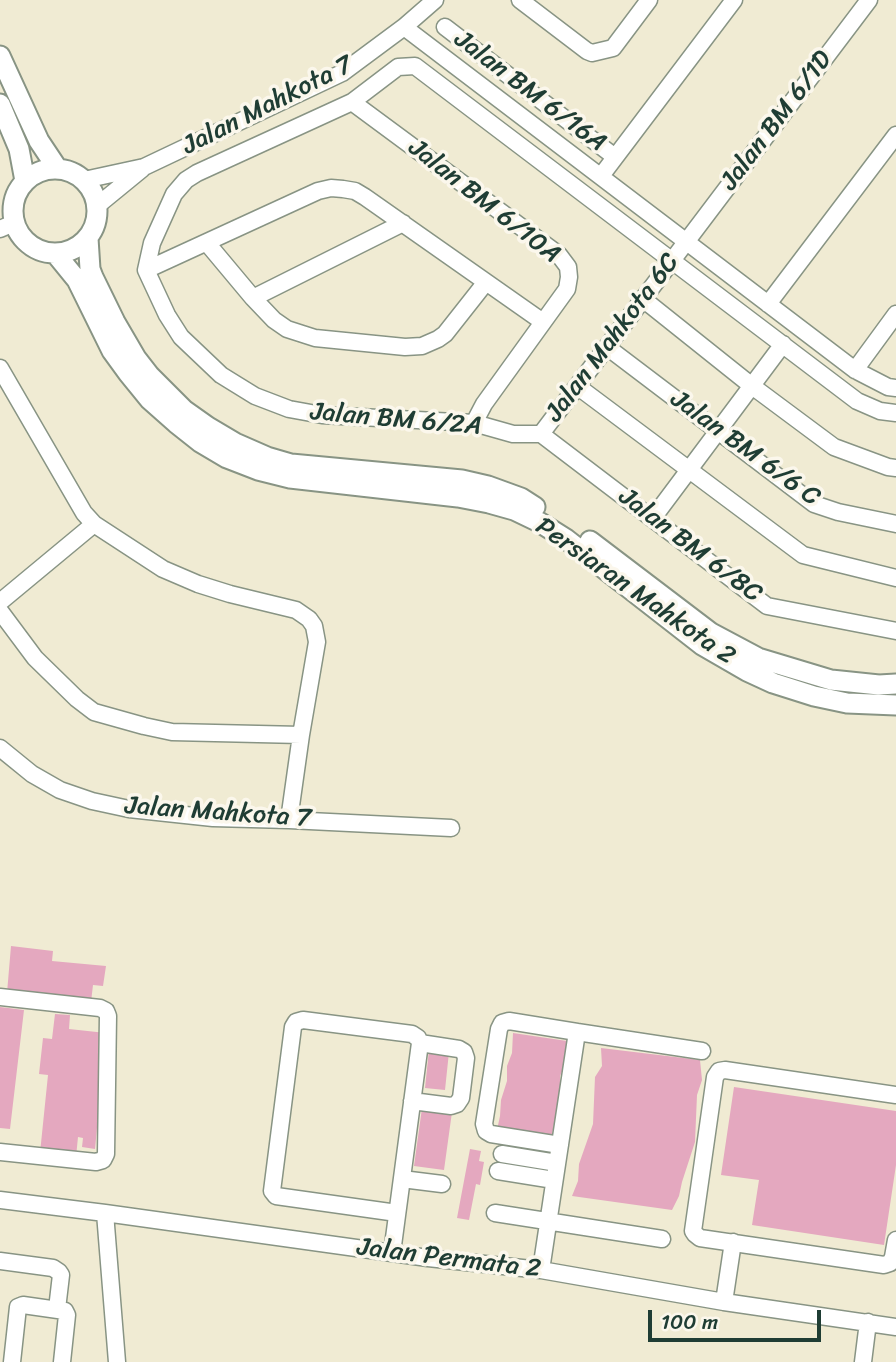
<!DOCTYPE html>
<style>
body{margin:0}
#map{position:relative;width:896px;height:1362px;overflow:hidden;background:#f0ebd3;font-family:Sriracha,sans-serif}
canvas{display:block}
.scale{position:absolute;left:648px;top:1310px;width:173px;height:32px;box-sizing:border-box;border:4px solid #1f3d34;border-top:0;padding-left:9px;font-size:21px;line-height:24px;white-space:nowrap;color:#1f3d34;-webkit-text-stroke:5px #fbf7ec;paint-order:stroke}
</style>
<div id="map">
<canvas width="896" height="1362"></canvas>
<div class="scale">100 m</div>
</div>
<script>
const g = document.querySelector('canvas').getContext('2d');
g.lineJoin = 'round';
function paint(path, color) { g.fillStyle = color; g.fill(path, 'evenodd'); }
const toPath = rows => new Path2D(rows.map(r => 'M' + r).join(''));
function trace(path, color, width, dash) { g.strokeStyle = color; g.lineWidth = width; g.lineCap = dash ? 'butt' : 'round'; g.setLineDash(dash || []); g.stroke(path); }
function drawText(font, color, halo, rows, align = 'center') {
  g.font = font + ' Sriracha,sans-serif'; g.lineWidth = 7; g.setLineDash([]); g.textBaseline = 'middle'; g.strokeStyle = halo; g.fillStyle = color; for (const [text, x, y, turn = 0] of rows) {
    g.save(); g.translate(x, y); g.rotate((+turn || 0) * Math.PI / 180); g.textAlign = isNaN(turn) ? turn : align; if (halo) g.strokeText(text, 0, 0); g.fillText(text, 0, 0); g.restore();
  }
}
paint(toPath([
 [11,946,53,951,52,961,106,966,103,986,93,985,91,1002,7,993],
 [0,1007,24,1010,10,1129,0,1128],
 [55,1014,70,1015,69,1029,106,1033,95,1149,82,1147,83,1138,78,1137,76,1157,40,1153,48,1075,39,1074,43,1038,52,1039],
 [513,1033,567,1041,567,1060,560,1076,560,1092,551,1140,497,1130,500,1116,501,1100,507,1081,507,1066,512,1053],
 [601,1048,700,1060,702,1080,697,1095,695,1142,682,1182,679,1196,672,1210,572,1196,578,1181,579,1164,593,1124,595,1077,602,1066],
 [429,1050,449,1052,445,1090,425,1088],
 [734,1087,896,1111,896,1165,884,1245,752,1225,759,1180,721,1175],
 [422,1108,452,1112,444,1170,414,1166],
 [470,1149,481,1151,479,1161,484,1162,480,1185,476,1184,469,1220,457,1218]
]), '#e4a8bf');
const minor = toPath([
 [520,0,587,51,592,53,613,48,649,0],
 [404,27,855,370,888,387,896,388],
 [445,27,615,157],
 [352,102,559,255,568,267,569,277,567,289,484,404,474,423],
 [601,176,734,0],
 [84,180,144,167,342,73,404,27,435,0],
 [98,205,142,169],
 [0,229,14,223],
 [207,243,253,298,274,320,287,329,315,338,405,347,422,346,438,339,445,334,486,282],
 [146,270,152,243,174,194,186,180,197,173,352,102,398,67,415,66,857,401,880,411,896,413],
 [146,270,167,315,181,337,221,375,255,396,289,409,322,415,474,423,513,434,541,434],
 [146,270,318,191,331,188,343,189,355,191,365,197,543,322],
 [253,298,403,223],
 [643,299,752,386,834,447,888,467,896,468],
 [768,304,896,135],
 [607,347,814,504,838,512,896,524],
 [0,368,84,513,94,524,163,569,198,584,230,594,296,610,309,619,314,626,317,642,301,735,289,820],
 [855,370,896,314],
 [577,386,803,555,896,578],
 [541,434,869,0],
 [541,434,767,606,896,631],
 [653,518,783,344],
 [0,602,94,524],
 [0,611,35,658,77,699,94,712,144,726,172,732,301,735],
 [0,748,32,774,60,790,92,801,129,809,213,818,289,820,451,828],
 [0,997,100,1008,106,1011,108,1016,106,1154,103,1160,96,1162,0,1152],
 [896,1095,725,1070,719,1071,715,1077,693,1231,695,1234,700,1238,884,1265,890,1263,893,1257,896,1240],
 [412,1101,451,1106,457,1104,461,1098,466,1058,464,1052,459,1049,420,1043],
 [560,1145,491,1134,486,1131,484,1124,499,1029,502,1023,509,1021,577,1032],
 [502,1154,557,1163],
 [498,1171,554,1180],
 [402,1179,442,1184],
 [0,1200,105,1213,428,1258,541,1270,724,1302,896,1327],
 [105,1213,117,1362],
 [495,1213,662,1239],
 [392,1253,420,1043,418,1038,412,1034,303,1020,296,1022,293,1027,272,1191,276,1196,397,1213],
 [0,1261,53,1268,59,1272,61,1275,57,1309],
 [541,1270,577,1032,702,1051],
 [724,1302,733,1242],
 [12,1362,18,1307,23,1305,65,1311,67,1315,62,1362],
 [863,1362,868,1322]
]);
const major = toPath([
 [0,56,39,141,57,168],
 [0,104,19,149,25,181],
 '13 211a42 42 0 1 1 84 0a42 42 0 1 1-84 0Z',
 [88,238,90,269,93,277,115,322,136,358,150,376,184,410,208,427,235,443,267,457,291,464,462,480,488,486,521,498,535,507],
 [55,253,77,280,112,351,128,373,150,400,176,423,200,442,227,458,258,470,290,478,458,497,489,503,514,510,539,522,566,539,702,645,747,671,773,683,814,696,847,703,896,705],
 [590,541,711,633,758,658,831,680,879,685,896,684]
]);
trace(minor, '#889484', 19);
trace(major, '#889484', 23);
trace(minor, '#fff', 16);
trace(major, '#fff', 19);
drawText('26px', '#1f3d34', '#fbf7ec', [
 ["Jalan BM 6/16A",530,92,37],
 ["Jalan Mahkota 7",268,106,-27],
 ["Jalan BM 6/1D",777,121,-53],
 ["Jalan BM 6/10A",484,202,38],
 ["Jalan Mahkota 6C",613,338,-53],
 ["Jalan BM 6/2A",396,420,5],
 ["Jalan BM 6/6 C",745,449,36],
 ["Jalan BM 6/8C",690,546,37],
 ["Persiaran Mahkota 2",635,592,35],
 ["Jalan Mahkota 7",218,813,4],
 ["Jalan Permata 2",449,1259,7]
]);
</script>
